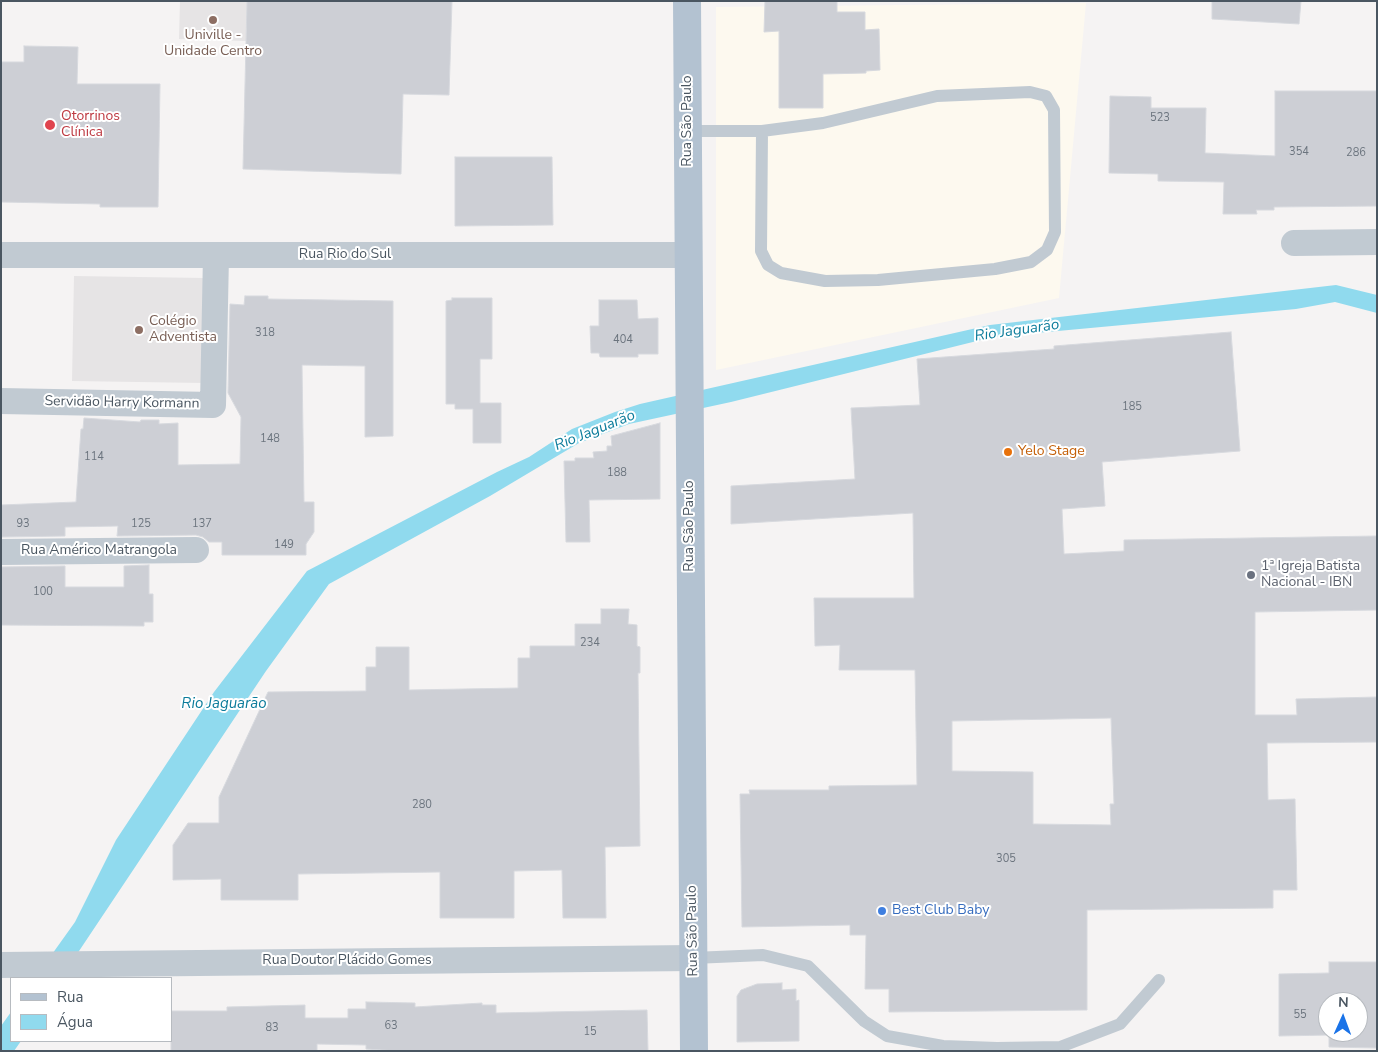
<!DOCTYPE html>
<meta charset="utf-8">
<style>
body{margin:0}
#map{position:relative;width:1378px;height:1052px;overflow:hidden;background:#f5f3f3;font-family:"Nunito Sans",sans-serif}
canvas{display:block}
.frame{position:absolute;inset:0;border:2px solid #4a5661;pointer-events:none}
.legend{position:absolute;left:10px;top:977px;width:162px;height:65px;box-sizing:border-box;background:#fff;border:1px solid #b7bbc0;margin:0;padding:6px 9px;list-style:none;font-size:15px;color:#4a5661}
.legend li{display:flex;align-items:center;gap:10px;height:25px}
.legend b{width:25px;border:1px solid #b7bbc0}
.north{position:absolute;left:1318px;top:992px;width:50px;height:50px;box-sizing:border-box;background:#fff;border:1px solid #b7bbc0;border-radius:50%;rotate:2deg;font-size:14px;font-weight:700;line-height:20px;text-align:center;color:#4a5661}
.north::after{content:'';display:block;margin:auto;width:18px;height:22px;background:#1a73e8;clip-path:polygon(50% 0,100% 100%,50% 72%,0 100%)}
</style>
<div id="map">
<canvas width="1378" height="1052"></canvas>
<div class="frame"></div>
<ul class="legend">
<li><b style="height:6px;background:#b3c2d1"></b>Rua</li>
<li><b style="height:14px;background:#90daee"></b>Água</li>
</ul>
<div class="north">N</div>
</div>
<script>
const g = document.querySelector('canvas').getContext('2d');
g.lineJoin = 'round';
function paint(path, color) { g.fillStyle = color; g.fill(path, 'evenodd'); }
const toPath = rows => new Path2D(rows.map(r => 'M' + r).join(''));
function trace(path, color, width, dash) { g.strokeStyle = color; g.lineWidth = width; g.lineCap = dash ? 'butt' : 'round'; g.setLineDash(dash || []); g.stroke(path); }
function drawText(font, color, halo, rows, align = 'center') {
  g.font = font + ' "Nunito Sans",sans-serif'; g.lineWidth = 4; g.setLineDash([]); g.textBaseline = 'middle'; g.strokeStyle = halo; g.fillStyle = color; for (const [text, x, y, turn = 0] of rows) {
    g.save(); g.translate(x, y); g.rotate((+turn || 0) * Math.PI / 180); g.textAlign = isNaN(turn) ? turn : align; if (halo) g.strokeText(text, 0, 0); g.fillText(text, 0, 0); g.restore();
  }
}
paint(toPath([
 [1086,3,1059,298,716,370,716,7]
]), '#fdf9ef');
paint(toPath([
 [180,1,247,1,246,41,179,39],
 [74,276,205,278,204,383,72,381]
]), '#e6e4e5');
paint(toPath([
 [1336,285,1377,295,1377,313,1335,302,1296,309,993,337,731,402,629,424,579,443,490,496,329,584,266,671,61,978,35,978,75,922,116,840,214,692,307,571,497,472,529,457,572,429,615,412,640,404,990,325],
 [11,1012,11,1041,21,1041,14,1051,1,1051,1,1026]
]), '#90daee');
const building = toPath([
 [247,1,452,1,449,95,403,94,401,174,243,169,247,1],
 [765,1,837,1,837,12,865,12,865,30,879,29,880,70,866,71,866,73,823,74,823,108,779,108,779,31,764,32,765,1],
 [1212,1,1301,1,1299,24,1212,19,1212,1],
 [24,46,78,47,77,84,160,84,158,207,100,207,100,204,1,202,1,62,24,62,24,46],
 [1275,91,1377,91,1377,206,1274,207,1274,210,1256,210,1257,214,1223,214,1224,182,1158,181,1158,174,1109,173,1110,96,1151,97,1151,108,1206,108,1205,153,1275,156,1275,91],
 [455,157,552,157,553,225,455,226,455,157],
 [245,296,268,296,268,299,393,301,393,436,365,437,365,366,302,365,304,502,314,502,314,532,306,544,306,555,222,555,222,542,209,542,203,537,196,535,117,536,118,526,65,527,65,536,1,537,1,505,76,502,81,429,83,429,84,418,140,422,141,420,159,420,159,424,178,423,178,465,240,464,241,417,228,393,230,304,244,305,245,296],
 [452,298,492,298,492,359,480,359,480,403,501,403,501,443,473,443,473,409,455,409,455,404,446,404,446,301,452,300,452,298],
 [599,300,637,300,638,319,658,318,658,354,638,354,638,357,600,357,599,353,591,353,590,326,599,326,599,300],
 [1231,332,1240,451,1102,462,1105,506,1062,509,1064,554,1124,551,1124,540,1377,536,1377,610,1255,612,1255,715,1297,715,1296,699,1377,697,1377,742,1267,743,1268,800,1295,799,1297,890,1273,890,1273,908,1087,910,1087,1010,889,1012,889,989,865,989,866,935,850,935,850,925,742,927,740,794,750,794,749,790,829,790,829,786,917,785,915,670,839,670,840,645,815,646,814,598,914,598,913,513,731,524,731,486,855,479,851,408,920,405,917,359,1054,349,1054,346,1231,332],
 [1111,718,1114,804,1110,804,1111,825,1033,824,1033,772,952,771,952,721,1111,718],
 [660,423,660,499,589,500,590,542,566,542,564,461,575,461,575,458,594,458,593,452,607,451,607,446,612,446,611,436,660,423],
 [149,565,149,594,153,594,153,622,144,622,144,626,1,625,1,567,65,566,65,587,124,587,124,566,149,565],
 [601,609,629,609,628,624,637,625,637,646,640,647,640,673,638,673,640,846,605,847,606,918,563,918,562,870,514,871,514,918,440,918,440,872,298,874,298,900,221,900,221,879,173,880,173,845,188,823,219,823,219,797,268,692,366,691,366,667,376,667,376,647,409,647,409,690,518,688,518,658,530,658,530,646,575,646,575,624,601,624,601,609],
 [1329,962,1377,962,1377,1048,1329,1047,1329,1035,1279,1036,1279,974,1329,973,1329,962],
 [1328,1002,1358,1002,1358,1032,1328,1032,1328,1002],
 [782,983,782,990,796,989,796,1001,799,1000,799,1041,737,1042,737,996,741,990,757,984,782,983],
 [366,1002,415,1003,415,1007,482,1003,482,1005,496,1005,496,1013,647,1010,648,1051,397,1051,366,1049,366,1045,317,1044,317,1051,171,1051,171,1011,227,1011,227,1007,305,1005,305,1018,348,1018,348,1009,366,1009,366,1002]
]);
paint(building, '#cdcfd5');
trace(building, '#d7d9de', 1);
trace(toPath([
 [688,131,762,131,823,123,937,96,1030,92,1046,96,1054,110,1055,232,1047,250,1031,262,995,269,878,280,825,281,781,273,768,265,761,251,762,131],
 [693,958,763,955,808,966,864,1021,887,1036,943,1046,997,1048,1060,1047,1120,1024,1159,980]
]), '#c1cad2', 12);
trace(toPath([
 [1294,243,1377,242],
 [1,255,688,255],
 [1,401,213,405,216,255],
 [1,552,196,550],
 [1,965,693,958]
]), '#c1cad2', 26);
trace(toPath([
 [687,1,694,1051]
]), '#b3c2d1', 28);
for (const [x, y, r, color] of [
 [213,20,5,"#8d6e63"],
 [50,125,6,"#e0444e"],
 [139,330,5,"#8d6e63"],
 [1008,452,5,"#e8710a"],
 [1251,575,5,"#6b7280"],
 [882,911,5,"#3f7fe0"]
]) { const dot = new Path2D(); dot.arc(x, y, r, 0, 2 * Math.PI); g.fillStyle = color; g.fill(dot); trace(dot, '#fff', 2); }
drawText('11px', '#6b747e', null, [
 ["523",1160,118],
 ["354",1299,152],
 ["286",1356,153],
 ["318",265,333],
 ["404",623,340],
 ["185",1132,407],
 ["148",270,439],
 ["114",94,457],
 ["188",617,473],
 ["93",23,524],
 ["125",141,524],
 ["137",202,524],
 ["149",284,545],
 ["100",43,592],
 ["234",590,643],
 ["280",422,805],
 ["305",1006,859],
 ["55",1300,1015],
 ["63",391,1026],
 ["83",272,1028],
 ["15",590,1032]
]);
drawText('14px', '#785e54', '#fff', [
 ["Univille -",213,36],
 ["Unidade Centro",213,52],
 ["Colégio",149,322,"left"],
 ["Adventista",149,338,"left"]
]);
drawText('14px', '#be3a42', '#fff', [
 ["Otorrinos",61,117],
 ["Clínica",61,133]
], 'left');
drawText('14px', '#4a5661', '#fff', [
 ["Rua São Paulo",688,121,-90],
 ["Rua Rio do Sul",345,255],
 ["Servidão Harry Kormann",122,403,1],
 ["Rua São Paulo",690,526,-90],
 ["Rua Américo Matrangola",99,551],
 ["Rua São Paulo",693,931,-91],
 ["Rua Doutor Plácido Gomes",347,961]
]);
drawText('14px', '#c56008', '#fff', [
 ["Yelo Stage",1018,452]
], 'left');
drawText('14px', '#5b616d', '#fff', [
 ["1ª Igreja Batista",1261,567],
 ["Nacional - IBN",1261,583]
], 'left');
drawText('14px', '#366cbe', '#fff', [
 ["Best Club Baby",892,911]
], 'left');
drawText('italic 15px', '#0c7c9b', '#fff', [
 ["Rio Jaguarão",1017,331,-8],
 ["Rio Jaguarão",595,431,-22],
 ["Rio Jaguarão",224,704]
]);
</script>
